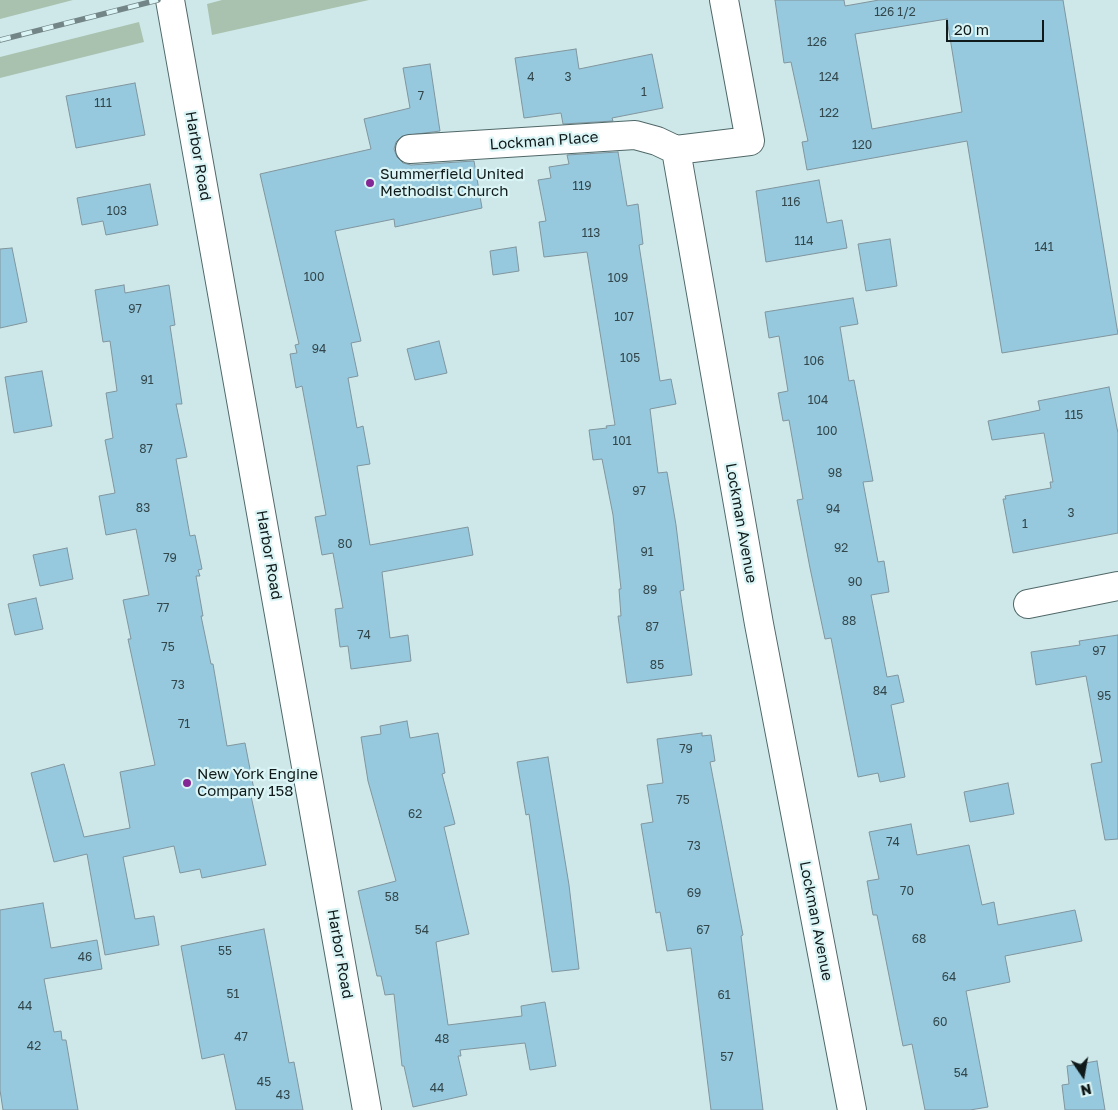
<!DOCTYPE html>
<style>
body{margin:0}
#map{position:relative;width:1118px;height:1110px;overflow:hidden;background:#cee8e9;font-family:"Golos Text",sans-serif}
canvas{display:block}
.north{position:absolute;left:1058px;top:1050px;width:50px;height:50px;-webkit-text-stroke:4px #dbf5f6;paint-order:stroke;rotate:168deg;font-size:14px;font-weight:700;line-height:20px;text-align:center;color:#101a1a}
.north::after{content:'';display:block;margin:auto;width:18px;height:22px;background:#101a1a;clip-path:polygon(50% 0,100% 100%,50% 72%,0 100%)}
.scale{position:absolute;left:946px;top:20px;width:98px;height:22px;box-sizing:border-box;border:2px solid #101a1a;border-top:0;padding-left:6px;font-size:15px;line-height:18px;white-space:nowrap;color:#101a1a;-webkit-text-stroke:4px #dbf5f6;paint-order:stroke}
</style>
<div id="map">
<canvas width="1118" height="1110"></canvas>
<div class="north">N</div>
<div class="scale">20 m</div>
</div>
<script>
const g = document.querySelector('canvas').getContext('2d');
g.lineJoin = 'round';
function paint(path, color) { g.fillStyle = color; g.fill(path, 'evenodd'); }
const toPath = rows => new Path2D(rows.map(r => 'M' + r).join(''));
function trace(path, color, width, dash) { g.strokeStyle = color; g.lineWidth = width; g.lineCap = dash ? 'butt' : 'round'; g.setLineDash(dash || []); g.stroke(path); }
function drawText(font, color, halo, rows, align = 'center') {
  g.font = font + ' "Golos Text",sans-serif'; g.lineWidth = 4.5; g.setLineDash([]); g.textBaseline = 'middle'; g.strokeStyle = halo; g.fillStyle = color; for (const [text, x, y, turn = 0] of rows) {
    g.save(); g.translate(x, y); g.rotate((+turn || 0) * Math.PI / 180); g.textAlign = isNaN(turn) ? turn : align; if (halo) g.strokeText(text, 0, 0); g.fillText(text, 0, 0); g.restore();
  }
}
paint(toPath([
 [0,0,73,0,0,19],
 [222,0,369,0,212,35,207,4],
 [139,22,144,42,0,78,0,57]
]), '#a9c2af');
const building = toPath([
 [775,0,844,0,845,6,879,0,1063,0,1118,334,1002,353,967,141,807,170,802,142,808,141,791,62,784,63,775,0],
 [947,19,962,112,872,129,855,34,947,19],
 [576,49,579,69,652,54,663,108,612,118,613,121,563,124,561,113,524,118,515,58,576,49],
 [430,64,440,131,402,136,396,142,394,149,397,157,403,163,411,165,474,161,482,208,395,227,394,219,335,231,361,341,351,343,358,376,348,378,357,428,363,426,370,464,357,466,370,545,468,527,473,555,382,572,390,638,408,635,411,661,351,669,348,646,340,647,335,609,343,608,333,553,322,555,315,517,326,515,302,386,296,388,290,354,297,353,295,345,299,344,260,174,371,149,364,119,410,108,403,68,430,64],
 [135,83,145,135,76,148,66,96,135,83],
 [618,152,627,206,638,204,643,244,639,245,660,381,671,379,676,404,650,409,658,473,667,472,676,525,684,590,680,591,692,675,627,683,618,616,621,616,619,589,621,589,613,515,602,459,593,460,589,430,607,428,606,426,615,425,587,252,544,257,539,222,546,221,538,180,551,178,549,167,569,164,567,155,618,152],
 [819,180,827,223,842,220,847,248,766,262,756,191,819,180],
 [150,184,158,225,106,235,103,221,82,225,77,198,150,184],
 [890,239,897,286,866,291,858,244,890,239],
 [516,247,519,271,493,275,490,251,516,247],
 [12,248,27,322,0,328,0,249,12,248],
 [124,285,125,293,169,285,175,325,170,326,182,404,176,404,187,457,176,459,190,536,195,535,202,569,198,570,200,576,196,576,203,616,201,616,211,664,213,664,227,746,245,743,255,795,251,796,266,865,202,878,200,869,180,873,174,846,123,857,135,919,154,916,159,945,105,955,87,854,54,862,31,773,64,764,84,837,130,828,120,772,155,765,128,639,131,639,123,600,149,595,136,529,106,535,99,496,115,493,105,440,113,438,106,393,117,391,110,341,103,342,95,290,124,285],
 [853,298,858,324,840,327,849,381,854,380,873,481,863,482,878,562,884,561,889,592,871,595,887,677,898,675,904,702,891,705,905,777,880,782,878,773,858,777,831,638,825,639,810,568,797,500,803,499,789,420,783,421,778,393,788,391,779,336,769,338,765,312,853,298],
 [439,341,447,373,415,380,407,349,439,341],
 [42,371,52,426,14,433,5,377,42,371],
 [1109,387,1118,433,1118,533,1013,553,1003,499,1006,499,1005,496,1051,488,1050,482,1053,482,1044,433,992,440,988,421,1040,410,1038,401,1109,387],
 [67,548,73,579,40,586,33,555,67,548],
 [36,598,43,629,15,635,8,604,36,598],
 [1118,635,1118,839,1105,840,1091,764,1102,762,1086,676,1036,685,1031,652,1080,645,1079,641,1118,635],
 [407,721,410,738,438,733,445,773,442,774,455,824,444,827,469,934,436,942,448,1025,522,1016,521,1006,545,1002,556,1066,530,1070,525,1043,460,1050,461,1056,458,1056,467,1095,413,1107,404,1066,402,1066,394,994,385,995,381,976,377,976,358,891,396,881,368,781,361,737,381,734,380,726,407,721],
 [702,733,702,736,711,735,715,761,710,762,743,935,741,936,763,1110,711,1110,691,948,667,951,660,912,656,913,641,824,653,822,647,785,663,783,657,739,702,733],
 [548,757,569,885,579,969,552,972,529,814,526,815,517,762,548,757],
 [1008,783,1014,814,970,822,964,792,1008,783],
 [911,824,917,855,969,845,982,905,994,902,998,925,1075,910,1082,941,1005,956,1010,982,966,991,988,1107,970,1110,925,1110,912,1044,903,1046,877,915,873,915,867,881,879,879,869,832,911,824],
 [43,903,51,948,97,940,102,969,44,979,54,1032,61,1031,62,1040,66,1040,78,1110,3,1110,0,1090,0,910,43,903],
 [264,929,289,1063,294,1062,303,1110,236,1110,224,1054,202,1059,181,946,264,929],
 [1097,1061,1105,1110,1065,1110,1062,1085,1069,1084,1067,1066,1097,1061]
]);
paint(building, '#96c9dd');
trace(building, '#80959e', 1);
const street = toPath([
 [170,0,367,1110],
 [410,149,635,135,657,141,676,150],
 [676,150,759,624,852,1110],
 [676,150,750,141,724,0],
 [1028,604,1118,586]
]);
trace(street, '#506768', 30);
trace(street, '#fff', 28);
const rail = toPath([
 [0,40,158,0]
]);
trace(rail, '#738586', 5.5);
trace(rail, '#dbf5f6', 4, [11]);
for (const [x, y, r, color] of [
 [370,183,5,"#832894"],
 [187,783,5,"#832894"]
]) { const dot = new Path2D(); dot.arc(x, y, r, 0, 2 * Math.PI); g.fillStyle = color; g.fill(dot); trace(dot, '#dbf5f6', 2); }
drawText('12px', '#32464b', null, [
 ["126 1/2",895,12],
 ["126",817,42],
 ["4",531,77],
 ["3",568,77],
 ["124",829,77],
 ["1",644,92],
 ["7",421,96],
 ["111",103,103],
 ["122",829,113],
 ["120",862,145],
 ["119",582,186],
 ["116",791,202],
 ["103",117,211],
 ["113",591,233],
 ["114",804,241],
 ["141",1044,247],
 ["100",314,277],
 ["109",618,278],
 ["97",135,309],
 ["107",624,317],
 ["94",319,349],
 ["105",630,358],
 ["106",814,361],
 ["91",147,380],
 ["104",818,400],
 ["115",1074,415],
 ["100",827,431],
 ["101",622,441],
 ["87",146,449],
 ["98",835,473],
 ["97",639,491],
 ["83",143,508],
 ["94",833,509],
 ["3",1071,513],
 ["1",1025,524],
 ["80",345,544],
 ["92",841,548],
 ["91",647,552],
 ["79",170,558],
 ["90",855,582],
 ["89",650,590],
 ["77",163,608],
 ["88",849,621],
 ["87",652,627],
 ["74",364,635],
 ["75",168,647],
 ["97",1099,651],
 ["85",657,665],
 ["73",178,685],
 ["84",880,691],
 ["95",1104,696],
 ["71",184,724],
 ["79",686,749],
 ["75",683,800],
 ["62",415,814],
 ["74",893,842],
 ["73",694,846],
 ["70",907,891],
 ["69",694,893],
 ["58",392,897],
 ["54",422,930],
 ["67",703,930],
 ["68",919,939],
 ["55",225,951],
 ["46",85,957],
 ["64",949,977],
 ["51",233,994],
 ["61",724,995],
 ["44",25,1006],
 ["60",940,1022],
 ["47",241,1037],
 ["48",442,1039],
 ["42",34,1046],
 ["57",727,1057],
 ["54",961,1073],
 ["45",264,1082],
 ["44",437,1088],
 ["43",283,1095]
]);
drawText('15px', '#101a1a', '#dbf5f6', [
 ["Lockman Place",544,141,-4],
 ["Harbor Road",198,156,80],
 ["Lockman Avenue",741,523,80],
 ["Harbor Road",269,555,80],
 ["Lockman Avenue",816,921,79],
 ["Harbor Road",340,954,80]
]);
drawText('15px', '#101a1a', '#dbf5f6', [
 ["Summerfield United",380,174],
 ["Methodist Church",380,191],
 ["New York Engine",197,774],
 ["Company 158",197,791]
], 'left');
</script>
